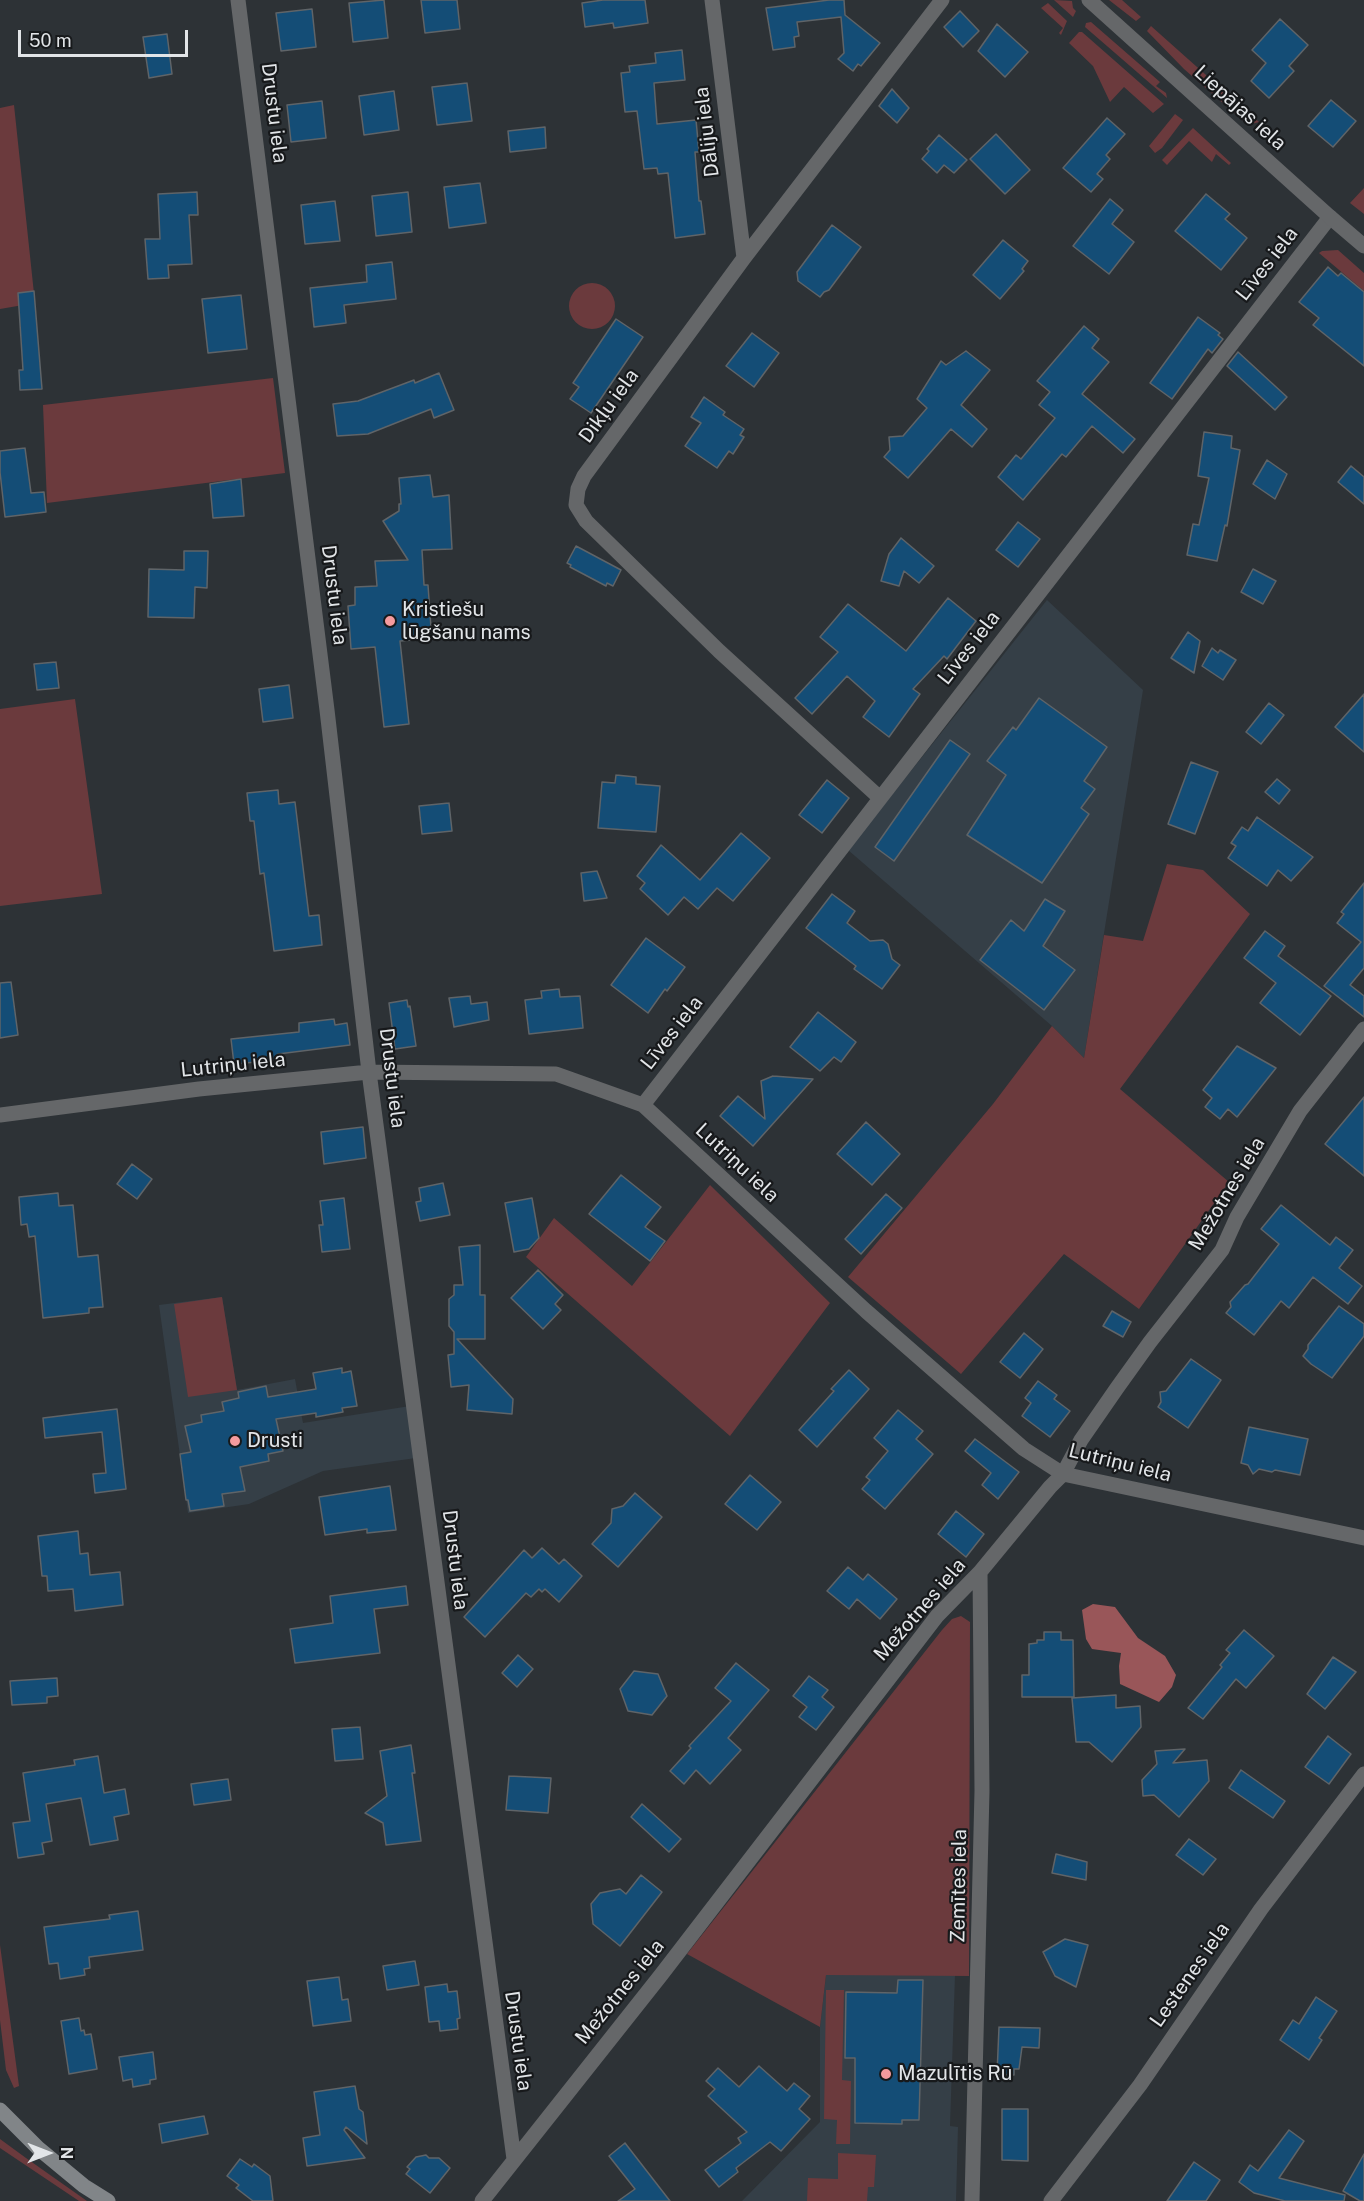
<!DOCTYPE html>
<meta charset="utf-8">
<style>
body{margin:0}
#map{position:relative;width:1364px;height:2201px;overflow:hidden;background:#2d3236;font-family:"Public Sans",sans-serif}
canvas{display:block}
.north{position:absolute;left:18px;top:2123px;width:60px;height:60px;-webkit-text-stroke:4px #17191b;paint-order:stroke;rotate:90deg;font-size:16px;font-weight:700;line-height:24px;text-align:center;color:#e2e5e8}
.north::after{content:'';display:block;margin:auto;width:21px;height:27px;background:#e2e5e8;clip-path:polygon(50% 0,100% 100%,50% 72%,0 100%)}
.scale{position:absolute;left:18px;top:30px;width:170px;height:27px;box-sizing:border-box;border:3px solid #e2e5e8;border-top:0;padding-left:8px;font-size:18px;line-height:21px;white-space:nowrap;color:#e2e5e8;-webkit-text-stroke:4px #17191b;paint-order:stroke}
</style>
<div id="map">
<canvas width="1364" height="2201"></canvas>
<div class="north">N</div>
<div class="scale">50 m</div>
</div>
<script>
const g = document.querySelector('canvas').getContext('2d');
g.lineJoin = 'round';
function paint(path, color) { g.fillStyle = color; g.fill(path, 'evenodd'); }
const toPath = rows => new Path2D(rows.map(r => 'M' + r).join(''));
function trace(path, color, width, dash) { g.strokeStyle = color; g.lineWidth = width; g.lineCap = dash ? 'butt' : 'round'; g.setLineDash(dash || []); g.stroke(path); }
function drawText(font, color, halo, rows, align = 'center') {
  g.font = font + ' "Public Sans",sans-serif'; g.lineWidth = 4.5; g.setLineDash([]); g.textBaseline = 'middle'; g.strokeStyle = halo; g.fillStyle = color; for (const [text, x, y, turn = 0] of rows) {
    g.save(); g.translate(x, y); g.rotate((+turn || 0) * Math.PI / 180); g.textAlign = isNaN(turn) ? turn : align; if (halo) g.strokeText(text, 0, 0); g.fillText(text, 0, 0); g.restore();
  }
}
paint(toPath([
 [1047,600,1143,690,1084,1058,1052,1026,848,850],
 [222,1297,237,1390,295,1379,303,1423,410,1406,416,1458,323,1471,249,1504,188,1513,159,1305],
 [826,1975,955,1975,950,2126,958,2127,956,2201,742,2201,820,2122,820,2027]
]), '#353f47');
paint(toPath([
 [1054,0,1072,1,1073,8,1076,11,1073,17],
 [1109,0,1122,0,1141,17,1136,21],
 [1048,3,1067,21,1061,35,1059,33,1063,28,1041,8],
 [1091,22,1160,82,1156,86,1166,93,1167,98,1085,27,1086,23],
 [1151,26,1188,59,1259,122,1248,125,1184,69,1147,31],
 [1079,32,1082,32,1164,104,1153,113,1124,87,1110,102,1093,66,1069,43],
 [14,105,35,303,0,309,0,108],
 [1175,114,1183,120,1162,148,1155,153,1149,146],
 [1193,128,1231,163,1229,165,1216,154,1212,162,1189,141,1167,165,1162,160],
 [1364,188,1364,214,1350,203],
 [1338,250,1364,273,1364,291,1319,253,1322,251],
 '569 306a23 23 0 1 1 46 0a23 23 0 1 1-46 0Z',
 [273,378,285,473,47,503,43,405],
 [75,699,102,894,0,906,0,709],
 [1167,864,1203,870,1250,914,1120,1089,1229,1182,1139,1309,1064,1254,961,1374,848,1277,993,1104,1052,1026,1084,1058,1104,935,1143,941],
 [710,1185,830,1303,730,1436,526,1257,554,1218,632,1286],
 [222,1297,237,1390,188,1397,174,1304],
 [961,1616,970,1622,969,1976,826,1975,820,2027,687,1954,942,1630,952,1619],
 [0,1945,19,2086,14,2088,6,2070,0,2020],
 [826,1990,844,1990,842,2080,851,2081,850,2144,836,2144,837,2120,824,2119],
 [0,2139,26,2158,87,2201,79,2201,0,2148],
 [838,2153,876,2155,874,2187,868,2187,867,2201,807,2201,808,2178,838,2179]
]), '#6b3a3d');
paint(toPath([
 [1093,1604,1115,1607,1138,1638,1165,1656,1176,1675,1172,1687,1159,1702,1120,1684,1119,1666,1121,1653,1092,1649,1086,1639,1082,1610]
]), '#995659');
const building = toPath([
 [384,0,388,38,353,42,349,3,384,0],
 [421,0,457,0,460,29,425,33,421,0],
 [603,0,645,0,648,23,614,28,613,23,585,27,582,3,603,0],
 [829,0,844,0,845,15,880,43,861,66,858,64,853,71,838,59,844,53,841,17,797,22,799,36,794,37,795,47,773,50,766,8,829,0],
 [312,9,316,47,281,51,276,13,312,9],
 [960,11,979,31,963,47,944,27,960,11],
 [1280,19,1308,45,1289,66,1294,71,1269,98,1251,81,1266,63,1252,50,1280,19],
 [997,24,1028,52,1005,77,978,51,997,24],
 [167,34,172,74,149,78,143,37,167,34],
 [682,50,685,80,654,83,657,124,696,120,699,152,695,152,699,201,701,201,705,234,675,238,668,173,658,174,657,168,644,169,637,111,625,112,621,73,630,72,629,66,656,63,655,53,682,50],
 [467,83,472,121,437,125,432,87,467,83],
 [892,89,909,108,897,123,879,106,892,89],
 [394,91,399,130,364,135,359,96,394,91],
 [1331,100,1356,121,1333,147,1308,126,1331,100],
 [322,101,326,138,291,142,287,105,322,101],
 [1107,118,1125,134,1106,155,1110,159,1097,174,1103,179,1091,192,1063,168,1107,118],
 [545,127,546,148,510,152,508,131,545,127],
 [996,134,1030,170,1005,194,970,159,996,134],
 [939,135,967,160,954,173,944,165,937,173,922,159,929,151,927,149,939,135],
 [480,183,486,223,449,228,444,187,480,183],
 [197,192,198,215,189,215,192,264,168,265,169,278,148,279,145,239,160,239,158,194,197,192],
 [408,192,412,232,376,236,372,196,408,192],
 [1206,194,1230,214,1225,219,1247,238,1221,270,1175,231,1206,194],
 [1110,199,1123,210,1112,224,1134,242,1109,274,1073,246,1110,199],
 [335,201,340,241,305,244,301,205,335,201],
 [832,225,861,247,829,290,824,292,820,297,798,281,797,272,832,225],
 [1003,240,1028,261,1022,269,1024,271,1000,299,973,275,1003,240],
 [392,262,396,299,344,305,346,323,314,327,310,288,367,282,366,265,392,262],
 [1328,267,1338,276,1341,273,1364,292,1364,366,1313,325,1319,318,1299,302,1328,267],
 [34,291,42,389,20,390,19,370,23,370,18,293,34,291],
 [241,295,247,349,208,353,202,299,241,295],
 [1198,317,1220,333,1218,335,1223,339,1212,353,1208,349,1172,399,1150,383,1198,317],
 [616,319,643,337,591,413,570,399,579,387,573,383,616,319],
 [1084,326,1099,339,1092,348,1109,362,1082,394,1135,439,1123,453,1092,426,1066,457,1062,454,1023,500,998,477,1016,455,1021,459,1055,418,1039,405,1050,392,1037,381,1084,326],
 [752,333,779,353,754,387,726,366,752,333],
 [966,351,990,370,961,405,987,429,972,447,951,429,908,478,884,457,890,450,889,437,903,436,927,408,917,399,941,361,946,365,966,351],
 [1238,352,1287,397,1275,410,1227,366,1238,352],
 [439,373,454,410,434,418,431,409,368,434,337,436,333,404,358,401,414,380,415,383,439,373],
 [704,397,725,412,723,415,744,429,740,435,744,437,733,454,729,451,717,468,685,446,701,423,691,417,704,397],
 [1204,432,1232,436,1231,448,1240,450,1227,526,1225,525,1217,561,1187,555,1193,524,1199,525,1209,478,1198,476,1204,432],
 [25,448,31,493,44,492,46,512,5,517,0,472,0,451,25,448],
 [1267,460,1287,474,1275,499,1253,484,1267,460],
 [1351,466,1364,477,1364,504,1338,482,1351,466],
 [430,475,433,497,449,495,452,549,422,550,424,585,428,585,431,628,424,628,425,639,400,641,409,724,384,727,375,647,351,649,348,606,355,605,355,587,377,586,375,561,408,560,383,521,399,511,399,504,401,504,399,478,430,475],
 [241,479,244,516,213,518,210,484,241,479],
 [1018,522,1040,539,1018,567,996,550,1018,522],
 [901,538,934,566,919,583,904,571,899,586,881,581,889,554,901,538],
 [576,546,621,570,613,586,607,583,606,586,570,567,571,565,567,563,576,546],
 [184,551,208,551,207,588,195,587,194,618,148,617,149,569,184,570,184,551],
 [1253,569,1276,581,1263,604,1241,592,1253,569],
 [948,598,976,621,947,659,944,656,913,689,920,694,889,737,863,717,875,701,847,676,812,714,795,698,838,652,820,637,848,604,906,651,948,598],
 [1188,632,1200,641,1194,673,1171,658,1188,632],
 [1212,648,1218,653,1220,650,1236,660,1223,680,1202,666,1212,648],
 [56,662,59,688,37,690,34,664,56,662],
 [289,685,293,718,263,722,259,689,289,685],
 [1364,694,1364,752,1335,727,1364,694],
 [1039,698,1107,747,1084,781,1095,789,1081,808,1089,814,1042,883,967,835,1006,775,987,761,1013,727,1016,730,1039,698],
 [1269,703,1284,715,1261,744,1246,732,1269,703],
 [950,740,970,754,894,861,875,847,950,740],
 [1191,762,1218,772,1195,834,1168,824,1191,762],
 [616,775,636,777,636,784,660,786,656,832,598,828,602,782,615,783,616,775],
 [1277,779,1290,790,1279,804,1265,792,1277,779],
 [827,780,849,798,822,833,799,815,827,780],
 [278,790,279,804,295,802,309,916,319,915,322,945,274,951,264,873,260,874,254,821,250,821,247,793,278,790],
 [449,803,452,831,422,834,419,806,449,803],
 [1257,817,1313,857,1291,881,1278,870,1267,886,1228,858,1236,846,1231,843,1242,827,1248,831,1257,817],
 [741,833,770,858,733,901,717,888,698,909,684,897,668,915,640,889,645,883,637,876,661,845,700,880,741,833],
 [597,871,607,898,584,901,581,873,597,871],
 [1364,883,1364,968,1350,985,1364,996,1364,1017,1324,986,1361,942,1337,923,1344,914,1341,912,1364,883],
 [832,894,855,911,847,923,870,941,883,940,888,944,892,959,900,965,882,989,854,969,856,966,806,928,832,894],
 [1045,899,1065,911,1043,946,1075,970,1044,1010,980,960,1011,920,1024,931,1045,899],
 [1265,931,1285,946,1278,956,1331,996,1300,1035,1260,1003,1276,983,1244,958,1265,931],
 [646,938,685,967,667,991,665,989,648,1013,611,985,646,938],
 [11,982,18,1035,0,1038,0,983,11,982],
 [559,989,560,997,580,996,583,1028,529,1034,525,1000,542,998,541,991,559,989],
 [470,996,471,1004,487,1002,489,1020,454,1027,449,998,470,996],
 [407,1000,408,1007,410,1006,416,1046,395,1049,389,1003,407,1000],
 [818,1012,856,1042,841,1062,834,1057,820,1071,790,1047,818,1012],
 [334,1019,335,1025,347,1023,350,1045,278,1054,279,1060,234,1064,231,1039,299,1032,299,1023,334,1019],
 [1237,1046,1276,1068,1237,1117,1228,1109,1220,1119,1205,1107,1212,1098,1203,1090,1237,1046],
 [773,1076,813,1079,753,1146,720,1116,738,1096,765,1119,761,1081,773,1076],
 [1364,1097,1364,1176,1325,1144,1364,1097],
 [866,1122,900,1154,872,1185,837,1154,866,1122],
 [363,1127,366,1158,324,1164,321,1132,363,1127],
 [132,1164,152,1179,137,1199,117,1184,132,1164],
 [621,1175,661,1207,645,1227,665,1241,650,1261,589,1214,621,1175],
 [443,1183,450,1215,420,1221,416,1202,421,1201,419,1188,443,1183],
 [58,1193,59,1206,73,1205,78,1257,98,1255,103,1307,89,1308,89,1313,43,1318,35,1236,29,1237,27,1224,21,1225,19,1197,58,1193],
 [886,1194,902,1208,861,1254,845,1239,886,1194],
 [344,1198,350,1249,322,1252,319,1225,323,1225,320,1201,344,1198],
 [532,1198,539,1238,529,1249,514,1252,505,1203,532,1198],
 [1281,1205,1330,1245,1336,1237,1353,1250,1339,1268,1362,1286,1348,1304,1313,1277,1289,1308,1281,1301,1254,1335,1226,1313,1231,1307,1230,1302,1245,1285,1248,1284,1279,1244,1261,1229,1281,1205],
 [480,1245,480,1295,485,1295,485,1339,457,1339,513,1399,512,1414,467,1410,469,1385,451,1387,448,1355,454,1354,454,1332,449,1326,449,1299,454,1295,454,1285,463,1285,459,1247,480,1245],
 [538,1270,563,1295,555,1304,561,1310,543,1329,511,1298,538,1270],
 [1339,1306,1364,1324,1364,1336,1332,1378,1311,1364,1303,1356,1308,1349,1308,1345,1339,1306],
 [1112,1311,1131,1322,1123,1337,1103,1326,1112,1311],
 [1024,1333,1043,1349,1020,1378,1000,1362,1024,1333],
 [1191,1359,1221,1380,1188,1428,1158,1407,1161,1402,1160,1392,1166,1391,1191,1359],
 [342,1368,342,1373,351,1371,357,1406,342,1408,343,1412,316,1417,316,1413,276,1419,283,1451,268,1454,269,1461,240,1467,245,1491,222,1494,224,1506,190,1511,188,1500,186,1500,180,1454,191,1452,185,1426,202,1422,201,1415,224,1411,222,1402,239,1398,238,1392,266,1386,268,1397,316,1389,313,1373,342,1368],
 [849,1370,869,1389,817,1447,799,1430,834,1391,831,1389,849,1370],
 [1038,1381,1057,1395,1054,1399,1070,1411,1050,1437,1022,1416,1031,1403,1025,1398,1038,1381],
 [117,1409,126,1489,95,1493,93,1474,106,1473,102,1432,45,1438,43,1418,117,1409],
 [898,1410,923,1431,916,1439,933,1454,885,1509,862,1489,870,1480,866,1477,888,1451,874,1438,898,1410],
 [1249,1427,1308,1439,1300,1475,1275,1470,1272,1472,1259,1469,1253,1474,1248,1465,1241,1463,1249,1427],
 [975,1439,1019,1472,998,1499,982,1485,991,1473,965,1451,975,1439],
 [750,1475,781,1502,757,1530,725,1504,750,1475],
 [390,1486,396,1530,367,1533,367,1529,325,1535,319,1497,390,1486],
 [635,1493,662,1517,618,1567,592,1544,611,1523,612,1509,623,1506,635,1493],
 [956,1511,984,1534,966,1557,938,1534,956,1511],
 [78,1531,80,1554,88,1553,90,1575,120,1572,123,1605,75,1611,73,1589,48,1591,47,1576,42,1576,38,1536,78,1531],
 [542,1548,559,1564,564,1559,582,1576,559,1602,545,1589,542,1592,539,1589,531,1597,526,1593,485,1637,464,1617,524,1550,532,1558,542,1548],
 [848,1567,863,1580,868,1574,897,1599,880,1619,857,1599,849,1609,827,1591,848,1567],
 [406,1586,408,1605,374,1609,380,1653,295,1663,290,1629,333,1623,330,1596,406,1586],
 [1244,1630,1274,1656,1246,1688,1236,1679,1203,1719,1188,1708,1222,1667,1220,1665,1230,1653,1226,1650,1244,1630],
 [1044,1632,1061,1632,1061,1640,1073,1640,1074,1697,1022,1697,1022,1675,1029,1675,1029,1644,1037,1643,1037,1640,1044,1640,1044,1632],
 [518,1655,533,1669,517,1687,502,1673,518,1655],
 [1333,1657,1356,1672,1325,1709,1307,1694,1333,1657],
 [736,1663,769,1690,728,1738,741,1750,710,1784,696,1770,684,1784,670,1771,691,1748,689,1746,731,1701,715,1688,736,1663],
 [634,1671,658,1674,667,1696,652,1715,628,1711,620,1689,634,1671],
 [809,1676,828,1690,822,1697,834,1707,816,1730,799,1717,807,1707,793,1696,809,1676],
 [57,1678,58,1696,47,1697,47,1703,12,1705,10,1681,57,1678],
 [1116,1695,1116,1708,1140,1706,1141,1727,1112,1762,1089,1742,1076,1742,1072,1698,1116,1695],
 [360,1727,363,1759,335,1761,332,1729,360,1727],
 [1328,1736,1351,1754,1329,1784,1305,1767,1328,1736],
 [411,1745,415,1773,412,1773,421,1841,386,1845,383,1823,365,1813,387,1796,380,1751,411,1745],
 [1185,1749,1173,1763,1207,1760,1209,1781,1179,1817,1154,1795,1143,1796,1142,1780,1157,1764,1155,1751,1185,1749],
 [98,1756,104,1793,125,1789,129,1814,114,1817,118,1840,90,1845,81,1798,46,1804,52,1841,42,1843,44,1854,18,1858,13,1823,30,1821,23,1773,75,1765,74,1760,98,1756],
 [1241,1770,1285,1801,1273,1818,1229,1788,1241,1770],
 [509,1776,551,1778,548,1813,506,1810,509,1776],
 [228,1779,231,1800,194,1805,191,1784,228,1779],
 [642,1804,681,1839,669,1852,631,1817,642,1804],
 [1189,1839,1216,1859,1203,1875,1176,1855,1189,1839],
 [1056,1854,1087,1862,1086,1880,1052,1873,1056,1854],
 [641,1875,662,1892,620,1946,593,1924,591,1904,600,1893,620,1889,626,1894,641,1875],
 [138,1911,143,1950,89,1957,90,1968,84,1969,85,1975,60,1979,58,1963,49,1964,44,1927,110,1919,109,1915,138,1911],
 [1065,1939,1088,1945,1076,1987,1055,1976,1043,1952,1065,1939],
 [415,1961,419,1985,387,1990,383,1966,415,1961],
 [339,1977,342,2000,348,1999,351,2021,313,2026,307,1981,339,1977],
 [898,1980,923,1980,919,2120,902,2120,902,2124,855,2123,855,2058,845,2058,846,1992,897,1993,898,1980],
 [447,1984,448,1992,457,1991,460,2018,457,2019,458,2029,440,2031,439,2021,429,2022,425,1987,447,1984],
 [1316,1997,1337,2011,1319,2038,1322,2040,1309,2060,1280,2040,1293,2020,1299,2024,1316,1997],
 [79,2018,81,2031,84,2030,85,2035,91,2034,97,2069,69,2074,61,2021,79,2018],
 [999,2027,1040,2028,1039,2048,1022,2047,1019,2069,1014,2069,1014,2075,997,2074,999,2027],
 [153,2052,156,2079,150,2080,150,2084,133,2087,132,2079,123,2081,119,2057,153,2052],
 [759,2066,787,2091,794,2083,810,2096,799,2109,810,2119,781,2151,770,2142,736,2168,738,2172,719,2187,705,2170,741,2143,738,2138,747,2132,708,2096,715,2089,706,2081,718,2068,739,2087,759,2066],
 [355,2086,359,2109,363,2112,367,2144,346,2127,344,2130,365,2158,307,2166,303,2138,320,2135,314,2092,355,2086],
 [1002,2109,1028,2109,1028,2161,1002,2160,1002,2109],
 [204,2116,208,2134,162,2143,159,2124,204,2116],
 [1289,2130,1304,2141,1279,2178,1345,2195,1344,2201,1285,2201,1254,2193,1239,2182,1250,2165,1258,2171,1289,2130],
 [625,2143,670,2201,618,2201,635,2189,609,2156,625,2143],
 [1364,2154,1364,2201,1360,2201,1343,2191,1364,2154],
 [426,2155,429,2158,439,2158,450,2168,430,2193,406,2174,410,2169,407,2167,416,2157,426,2155],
 [240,2159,252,2167,254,2164,270,2176,273,2201,253,2201,236,2188,239,2185,227,2176,240,2159],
 [1194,2162,1220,2180,1206,2201,1167,2201,1194,2162]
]);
paint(building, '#144d76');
trace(building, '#5f6468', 1.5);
trace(toPath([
 [238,0,327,710,369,1072,514,2159],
 [712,0,744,258],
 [880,798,719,651,586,521,576,505,578,489,584,476,744,258,942,0],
 [643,1105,1330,217],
 [0,1115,199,1089,369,1072,556,1074,643,1105,866,1311,1024,1449,1063,1474,1364,1538],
 [482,2201,661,1975,937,1616,980,1572,1050,1487,1063,1474,1081,1440,1117,1388,1150,1342,1222,1250,1237,1217,1300,1111,1364,1029],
 [972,2201,982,1791,980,1572],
 [1051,2201,1140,2085,1261,1909,1364,1774]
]), '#656769', 15);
trace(toPath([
 [1089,0,1330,217,1364,246]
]), '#656769', 15);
trace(toPath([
 [0,2110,38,2148,84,2186,108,2201]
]), '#818588', 15);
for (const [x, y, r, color] of [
 [390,621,6,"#f59b9e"],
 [235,1441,6,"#f59b9e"],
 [886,2074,6,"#f59b9e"]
]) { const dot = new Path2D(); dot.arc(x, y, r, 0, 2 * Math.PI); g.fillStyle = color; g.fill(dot); trace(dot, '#17191b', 2); }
drawText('20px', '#e2e5e8', '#17191b', [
 ["Liepājas iela",1240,108,42],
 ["Drustu iela",274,113,83],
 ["Dāliju iela",707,132,-97],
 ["Līves iela",1267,264,-52],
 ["Dikļu iela",609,406,-54],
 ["Drustu iela",334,595,83],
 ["Līves iela",969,648,-52],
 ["Līves iela",672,1033,-52],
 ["Lutriņu iela",233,1065,-6],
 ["Drustu iela",392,1078,83],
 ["Lutriņu iela",737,1163,43],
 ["Mežotnes iela",1227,1194,-59],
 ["Lutriņu iela",1120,1463,14],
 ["Drustu iela",455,1560,83],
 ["Mežotnes iela",920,1610,-49],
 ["Zemītes iela",959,1886,-89],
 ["Lestenes iela",1190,1975,-55],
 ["Mežotnes iela",620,1992,-51],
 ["Drustu iela",518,2041,82]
]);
drawText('20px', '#e2e5e8', '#17191b', [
 ["Kristiešu",402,610],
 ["lūgšanu nams",402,633],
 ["Drusti",247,1441],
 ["Mazulītis Rū",898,2074]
], 'left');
</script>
